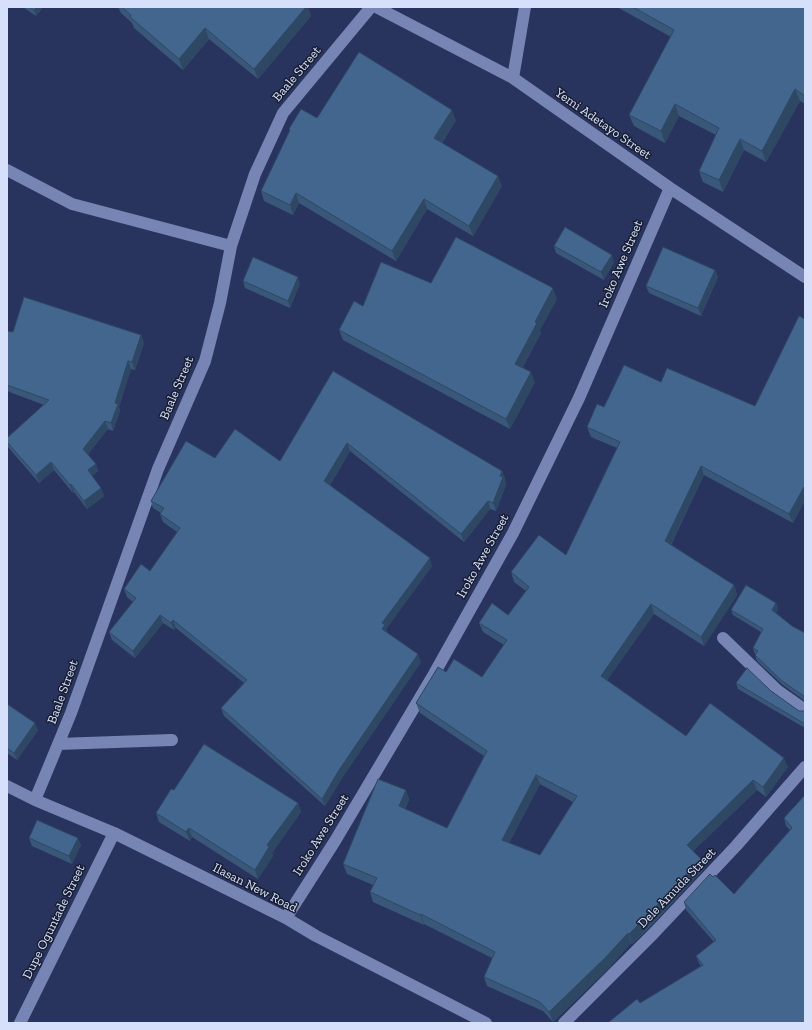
<!DOCTYPE html>
<style>
body{margin:0}
#map{position:relative;width:812px;height:1030px;overflow:hidden;background:#29345e;font-family:"Zilla Slab",serif}
canvas{display:block}
.frame{position:absolute;inset:0;border:8px solid #d7e0fa;pointer-events:none}
</style>
<div id="map">
<canvas width="812" height="1030"></canvas>
<div class="frame"></div>
</div>
<script>
const g = document.querySelector('canvas').getContext('2d');
g.lineJoin = 'round';
const toPath = rows => new Path2D(rows.map(r => 'M' + r).join(''));
function trace(path, color, width, dash) { g.strokeStyle = color; g.lineWidth = width; g.lineCap = dash ? 'butt' : 'round'; g.setLineDash(dash || []); g.stroke(path); }
function paint(path, color) { g.fillStyle = color; g.fill(path, 'evenodd'); }
function drawText(font, color, halo, rows, align = 'center') {
  g.font = font + ' "Zilla Slab",serif'; g.lineWidth = 3; g.setLineDash([]); g.textBaseline = 'middle'; g.strokeStyle = halo; g.fillStyle = color; for (const [text, x, y, turn = 0] of rows) {
    g.save(); g.translate(x, y); g.rotate((+turn || 0) * Math.PI / 180); g.textAlign = isNaN(turn) ? turn : align; if (halo) g.strokeText(text, 0, 0); g.fillText(text, 0, 0); g.restore();
  }
}
trace(toPath([
 [376,7,513,78,670,188,805,277],
 [513,78,525,7],
 [7,170,72,204,231,246],
 [723,638,778,691,805,710],
 [58,744,172,740],
 [7,786,35,800,114,833,286,918,316,936,486,1023],
 [35,800,71,713,158,469,205,361,220,303,231,246,255,174,283,113,371,7],
 [286,918,335,841,434,674,513,533,579,398,670,188],
 [20,1023,114,833],
 [564,1023,653,934,736,846,805,767]
]), '#7785b5', 12);
paint(toPath([
 [23,7,43,7,36,16],
 [118,7,308,7,311,16,258,79,209,39,183,70,134,28,132,23,121,13],
 [617,7,805,7,805,104,800,101,766,162,744,150,723,192,703,182,699,171,716,135,679,116,665,143,634,126,629,115,671,37],
 [317,118,456,120,442,143,502,186,473,236,427,209,396,261,299,203,293,215,264,201,261,191,290,131,289,129],
 [554,246,614,262,604,280,556,253],
 [715,270,718,277,701,316,649,293,646,286],
 [243,281,300,284,290,308,245,288],
 [431,283,557,299,540,330,541,333,523,367,535,382,510,429,343,340,339,330,363,306],
 [805,319,805,500,793,523,704,475,671,545,734,585,737,595,704,646,654,614,607,680,686,736,788,767,766,797,757,790,693,851,705,868,648,929,632,944,631,943,609,968,553,1022,543,1011,487,986,484,977,492,958,424,924,424,925,373,902,370,892,373,885,347,874,343,864,406,790,409,800,405,809,447,828,484,756,420,713,416,703,446,672,482,677,504,645,483,632,479,623,508,615,526,591,514,582,511,572,566,555,617,448,591,437,587,427,604,407,661,382,755,406],
 [540,784,573,802,540,855,509,843],
 [7,331,13,332,141,335,144,343,135,370,131,369,119,407,120,411,113,431,108,429,88,454,96,464,98,471,92,476,101,488,104,496,87,509,74,492,73,493,54,470,39,483,8,447,7,446,7,438,44,405,7,391],
 [333,371,502,471,505,479,505,481,506,485,496,511,490,509,464,542,350,451,330,485,432,566,386,629,388,633,421,662,342,778,325,806,224,716,221,708,244,683,176,628,174,630,163,623,135,658,112,640,109,632,133,602,127,597,124,589,150,571,177,532,163,522,160,514,161,513,153,508,151,501,215,458,280,461],
 [776,603,778,609,776,613,792,626,805,633,805,701,783,685,757,661,755,655,756,654,755,654,753,648,761,632,733,615,731,610],
 [736,683,771,691,799,711,805,711,805,728,738,689],
 [7,704,38,730,17,760,7,753],
 [174,790,298,803,301,812,272,853,273,856,258,879,192,837,190,841,159,822,156,813],
 [805,795,805,1023,610,1023,609,1022,701,966,699,963,696,956,714,942,686,910,684,902,734,894,790,830,786,826,784,818],
 [29,838,81,845,72,864,32,846]
]), '#395879');
paint(toPath([
 [36,7,43,7,36,16,34,10],
 [306,7,308,7,311,16,258,79,254,69],
 [205,28,209,39,183,70,179,59],
 [795,89,800,101,766,162,762,151],
 [675,104,679,116,665,143,661,131],
 [452,110,456,120,438,148,434,138],
 [740,139,744,150,723,192,719,180],
 [498,176,502,186,473,236,469,226],
 [296,193,299,203,293,215,290,205],
 [424,199,427,209,396,261,392,251],
 [612,255,614,262,604,280,601,272],
 [715,270,718,277,701,316,698,308],
 [298,277,300,284,290,308,288,301],
 [553,288,557,299,540,330,541,333,519,374,515,364,535,322],
 [141,335,144,343,135,370,132,362],
 [128,361,131,369,119,407,120,411,113,431,111,423,115,403],
 [531,372,535,382,510,429,506,419],
 [105,421,108,429,86,456,83,449],
 [347,443,350,451,327,489,324,481],
 [51,462,54,470,39,483,36,475],
 [96,464,98,471,90,478,88,470],
 [701,466,704,475,668,550,665,541],
 [502,471,505,479,505,481,506,485,496,511,493,503,500,476],
 [71,484,74,492,73,493,70,485],
 [804,487,805,491,805,500,793,523,789,514],
 [101,488,104,496,87,509,84,501],
 [488,501,490,509,464,542,461,534],
 [430,558,432,566,386,629,388,633,382,629,382,623],
 [734,585,737,595,704,646,701,637],
 [776,603,778,609,774,616,772,610],
 [651,604,654,614,604,685,601,676],
 [160,615,163,623,135,658,133,651],
 [173,620,176,628,174,630,171,623],
 [418,654,421,662,342,778,325,806,322,799,339,770],
 [35,723,38,730,17,760,14,753],
 [784,758,788,767,766,797,763,787],
 [536,775,540,784,505,850,502,840],
 [753,780,757,790,690,854,687,845],
 [406,790,409,800,403,816,399,806],
 [298,803,301,812,272,853,273,856,258,879,255,870,267,845],
 [189,828,192,837,190,841,186,832],
 [78,838,81,845,72,864,69,856],
 [701,859,705,868,632,944,629,934],
 [421,914,424,924,424,925,420,915],
 [628,933,631,943,609,968,553,1022,549,1012]
]), '#2e4763');
const building = toPath([
 [30,7,36,7,34,10,30,7],
 [122,7,306,7,254,69,205,28,179,59,130,17,131,15,122,7],
 [633,7,805,7,805,96,795,89,762,151,740,139,719,180,699,171,719,128,675,104,661,131,629,115,674,30,633,7],
 [359,52,452,110,434,138,498,176,469,226,424,199,392,251,296,193,290,205,261,191,290,130,289,129,301,109,317,118,359,52],
 [565,227,612,255,601,272,554,246,565,227],
 [456,237,553,288,535,322,537,323,515,364,531,372,506,419,339,330,354,301,363,306,381,262,431,283,456,237],
 [663,247,715,270,698,308,646,286,663,247],
 [253,257,298,277,288,301,243,281,253,257],
 [24,297,141,335,132,362,128,361,115,403,118,404,111,423,105,421,83,449,96,464,88,470,101,488,84,501,71,484,70,485,51,462,36,475,7,442,7,438,49,400,7,385,7,331,13,332,24,297],
 [799,316,805,319,805,488,804,487,789,514,701,466,665,541,734,585,701,637,651,604,601,676,686,736,710,703,784,758,763,787,753,780,687,845,701,859,644,919,629,934,628,933,605,958,549,1012,540,1002,484,977,495,952,421,914,420,915,370,892,377,878,343,864,378,779,406,790,399,806,447,828,487,751,416,703,438,667,446,672,454,659,482,677,507,640,479,623,492,603,508,615,529,587,511,572,539,535,566,555,620,442,587,427,597,404,604,407,624,365,661,382,667,368,755,406,799,316],
 [536,775,577,796,540,855,502,840,536,775],
 [333,371,502,471,500,476,503,477,493,503,488,501,461,534,347,443,324,481,430,558,382,623,385,625,382,629,418,654,339,770,322,799,221,708,247,680,173,620,171,623,160,615,133,651,109,632,136,598,124,589,141,564,150,571,180,528,160,514,164,508,151,501,186,441,215,458,235,429,280,461,333,371],
 [746,585,776,603,772,610,792,626,805,633,805,697,781,680,755,655,758,651,753,648,763,629,731,610,746,585],
 [747,668,771,691,799,711,805,711,805,724,736,683,747,668],
 [7,704,35,723,14,753,7,748,7,704],
 [204,744,298,803,267,845,269,847,255,870,189,828,186,832,156,813,171,789,174,790,204,744],
 [805,795,805,1023,610,1023,609,1022,637,999,640,1003,703,965,696,956,716,940,684,902,710,874,713,877,715,875,734,894,792,828,784,818,805,795],
 [37,820,78,838,69,856,29,838,37,820]
]);
paint(building, '#42668d');
trace(building, '#2e4763', 1);
drawText('13px', '#d7e0fa', '#181e31', [
 ["Baale Street",297,74,-50],
 ["Yemi Adetayo Street",603,124,35],
 ["Iroko Awe Street",621,264,-67],
 ["Baale Street",177,388,-67],
 ["Iroko Awe Street",483,556,-61],
 ["Baale Street",63,692,-70],
 ["Iroko Awe Street",321,835,-58],
 ["Ilasan New Road",255,888,27],
 ["Dele Amuda Street",677,888,-46],
 ["Dupe Oguntade Street",54,922,-64]
]);
</script>
